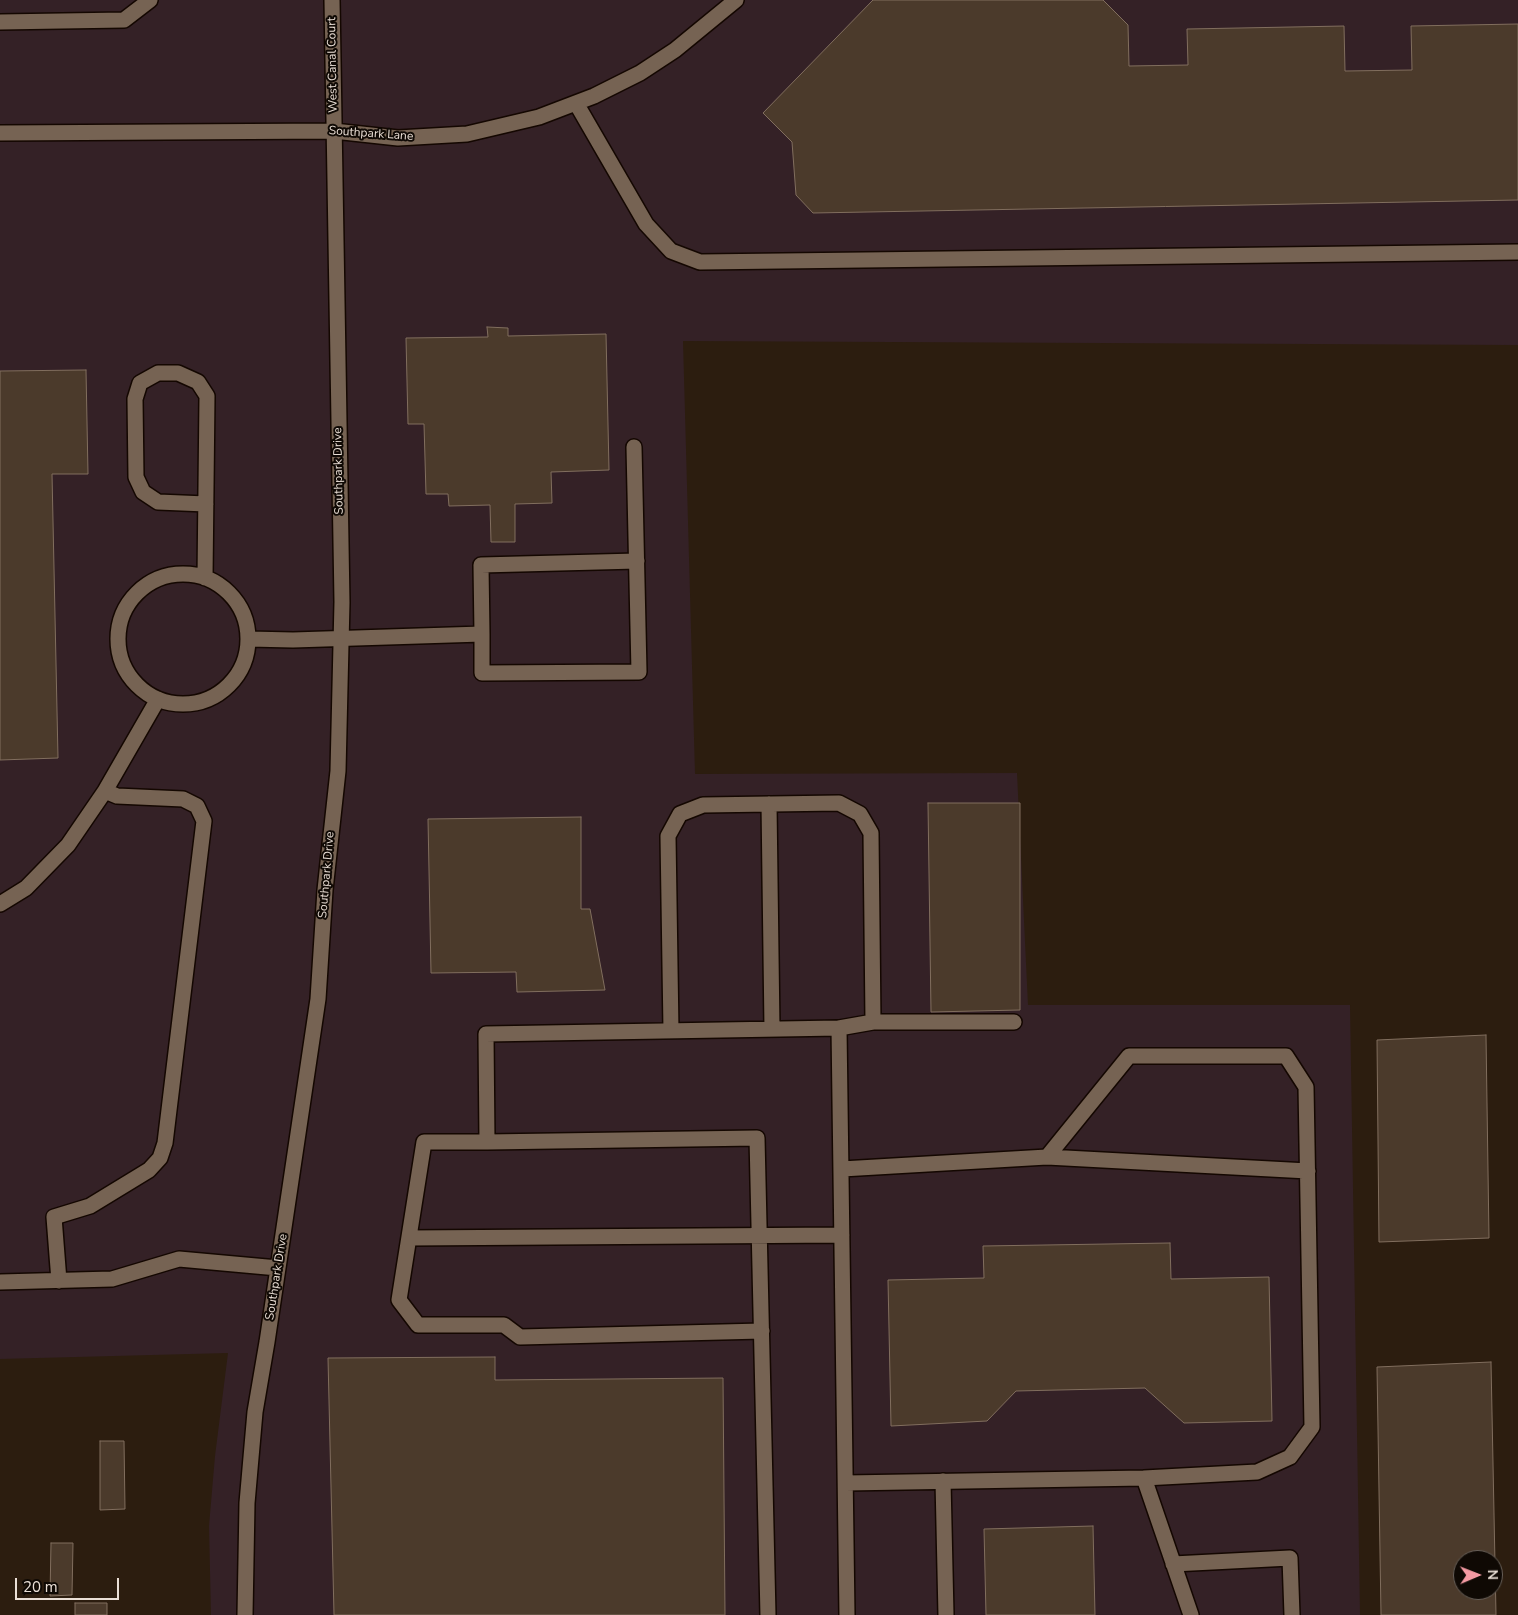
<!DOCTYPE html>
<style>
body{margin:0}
#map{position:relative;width:1518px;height:1615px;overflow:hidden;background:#2c1d0f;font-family:"Nunito Sans",sans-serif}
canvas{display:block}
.north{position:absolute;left:1453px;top:1550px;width:50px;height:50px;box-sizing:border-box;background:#0f0904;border:1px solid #675f58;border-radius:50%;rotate:89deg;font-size:14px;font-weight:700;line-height:20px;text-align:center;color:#eadfd6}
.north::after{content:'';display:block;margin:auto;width:18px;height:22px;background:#f49aa3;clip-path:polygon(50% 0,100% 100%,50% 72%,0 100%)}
.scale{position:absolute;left:15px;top:1578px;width:104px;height:22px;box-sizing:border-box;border:2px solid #eadfd6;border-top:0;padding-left:6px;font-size:15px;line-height:18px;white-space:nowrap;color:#eadfd6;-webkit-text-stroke:4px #0f0904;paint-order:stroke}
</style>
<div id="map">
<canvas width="1518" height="1615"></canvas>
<div class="north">N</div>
<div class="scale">20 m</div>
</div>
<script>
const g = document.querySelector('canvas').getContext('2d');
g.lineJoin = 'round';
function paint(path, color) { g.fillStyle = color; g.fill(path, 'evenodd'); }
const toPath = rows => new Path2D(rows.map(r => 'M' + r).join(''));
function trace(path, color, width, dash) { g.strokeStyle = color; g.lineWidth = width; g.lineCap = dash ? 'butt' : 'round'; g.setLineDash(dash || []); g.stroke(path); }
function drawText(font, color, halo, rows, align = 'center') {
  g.font = font + ' "Nunito Sans",sans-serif'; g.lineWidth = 4; g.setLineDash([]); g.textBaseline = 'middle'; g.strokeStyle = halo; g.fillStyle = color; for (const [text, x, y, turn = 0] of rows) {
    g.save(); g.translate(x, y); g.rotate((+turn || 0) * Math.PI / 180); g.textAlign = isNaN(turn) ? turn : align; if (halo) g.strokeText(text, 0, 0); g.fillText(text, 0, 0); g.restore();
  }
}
paint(toPath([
 [0,0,1518,0,1518,345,683,341,695,774,1017,773,1028,1005,1350,1005,1360,1615,211,1615,209,1526,215,1456,228,1353,0,1359]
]), '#342126');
const building = toPath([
 [873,0,1103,0,1128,25,1129,66,1188,65,1187,29,1344,26,1345,71,1412,70,1411,26,1518,24,1518,200,813,213,796,195,792,142,763,113,873,0],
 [487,327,508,328,508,336,606,334,609,470,551,472,552,503,515,504,515,542,491,542,490,505,449,506,448,494,426,494,424,424,408,424,406,338,488,337,487,327],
 [86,370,88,474,52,474,58,758,0,760,0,371,86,370],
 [928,803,1020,803,1020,1010,931,1012,928,803],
 [581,817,581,909,590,909,605,990,517,992,516,972,431,973,428,819,581,817],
 [1486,1035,1489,1238,1379,1242,1377,1040,1486,1035],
 [1170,1243,1171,1279,1269,1277,1272,1421,1184,1423,1145,1388,1016,1391,987,1421,891,1426,888,1280,984,1278,983,1246,1170,1243],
 [495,1357,495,1380,723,1378,725,1615,334,1615,328,1358,495,1357],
 [1491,1362,1496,1615,1381,1615,1377,1367,1491,1362],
 [1463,1560,1493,1560,1493,1590,1463,1590,1463,1560],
 [100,1441,124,1441,125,1509,100,1510,100,1441],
 [1093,1526,1095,1615,986,1615,984,1529,1093,1526],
 [51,1543,73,1543,72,1595,50,1596,51,1543],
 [75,1603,107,1603,107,1615,75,1615,75,1603]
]);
paint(building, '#4b3a2b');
trace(building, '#816e5e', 1);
const minor = toPath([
 [0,22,124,20,150,0],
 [576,103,646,224,671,251,700,262,1518,252],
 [0,133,334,131,398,138,467,134,539,117,594,96,640,73,675,50,736,0],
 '118 639a65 65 0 1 1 130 0a65 65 0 1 1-130 0Z',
 [205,578,207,396,198,382,178,373,158,373,140,383,135,399,136,477,143,492,158,502,206,504],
 [482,634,481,565,637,561],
 [249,639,293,640,482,634,482,673,639,672,634,447],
 [769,804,772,1029],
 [0,904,26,888,68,845,105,791,158,699],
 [873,1022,1014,1022],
 [671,1031,668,836,680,814,703,805,839,803,860,814,871,833,873,1022,839,1028],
 [487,1142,424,1142,399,1300,418,1325,504,1325,520,1337,762,1331],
 [1047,1157,1308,1171],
 [842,1169,1047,1157,1129,1056,1286,1056,1306,1087,1312,1427,1290,1457,1257,1472,1144,1478],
 [409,1238,842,1235],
 [59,1281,54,1217,90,1206,149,1170,160,1158,165,1143,204,821,197,806,183,799,117,796,105,791],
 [0,1282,112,1279,179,1259,278,1268],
 [943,1481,946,1615],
 [846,1483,1144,1478,1191,1615],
 [1173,1564,1290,1558,1292,1615],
 [245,1615,247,1503,255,1412,267,1342,318,999,325,890,338,771,342,602,332,0],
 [768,1615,757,1138,487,1142,486,1034,839,1028,847,1615]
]);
trace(minor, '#140700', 18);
trace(minor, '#766353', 15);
drawText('12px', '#eadfd6', '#0f0904', [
 ["West Canal Court",333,65,-91],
 ["Southpark Lane",371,134,4],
 ["Southpark Drive",339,471,-91],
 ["Southpark Drive",327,875,-85],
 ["Southpark Drive",277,1277,-81]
]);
</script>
